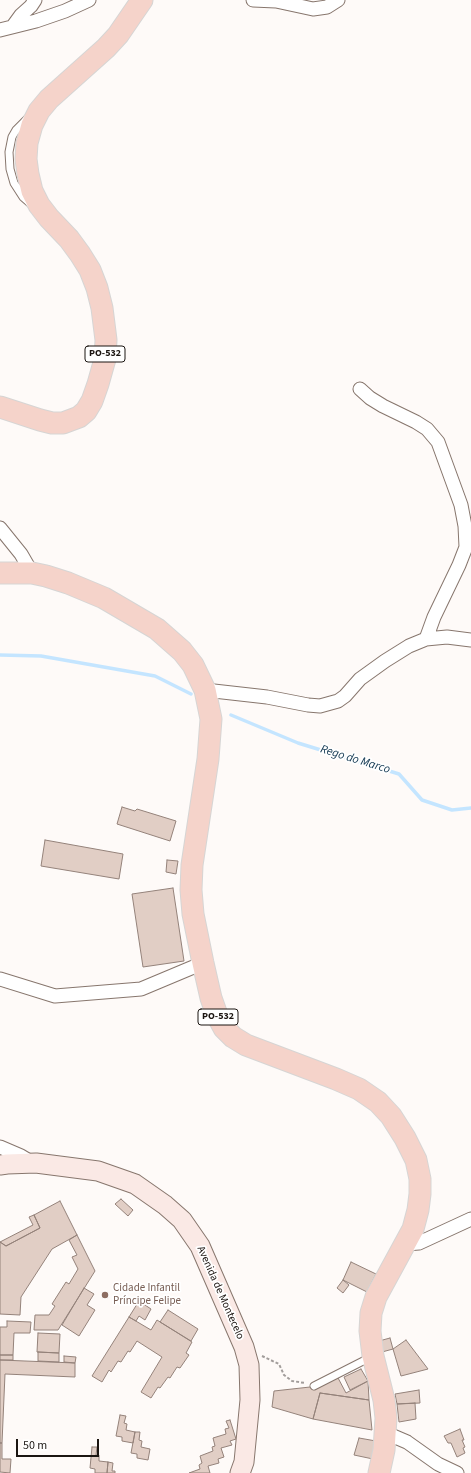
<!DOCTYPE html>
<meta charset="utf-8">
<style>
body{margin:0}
#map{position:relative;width:471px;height:1473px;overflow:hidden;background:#fefaf8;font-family:"Source Sans 3",sans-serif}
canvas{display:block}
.scale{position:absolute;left:16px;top:1439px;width:83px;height:18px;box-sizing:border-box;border:2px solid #1b1511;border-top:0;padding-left:5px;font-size:12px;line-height:14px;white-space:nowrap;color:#1b1511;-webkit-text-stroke:3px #fff;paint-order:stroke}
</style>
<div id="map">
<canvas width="471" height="1473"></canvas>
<div class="scale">50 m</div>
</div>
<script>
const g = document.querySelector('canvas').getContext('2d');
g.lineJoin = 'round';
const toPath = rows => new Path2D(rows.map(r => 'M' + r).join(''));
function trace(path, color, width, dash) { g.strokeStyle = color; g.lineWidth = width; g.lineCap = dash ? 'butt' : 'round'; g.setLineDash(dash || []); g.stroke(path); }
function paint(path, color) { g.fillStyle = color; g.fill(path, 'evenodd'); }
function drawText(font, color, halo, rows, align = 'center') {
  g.font = font + ' "Source Sans 3",sans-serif'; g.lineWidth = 3.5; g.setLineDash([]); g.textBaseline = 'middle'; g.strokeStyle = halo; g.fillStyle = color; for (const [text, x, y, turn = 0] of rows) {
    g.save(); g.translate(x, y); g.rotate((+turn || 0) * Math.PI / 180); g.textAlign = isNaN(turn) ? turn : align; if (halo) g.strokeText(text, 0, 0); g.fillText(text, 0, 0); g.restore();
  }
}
trace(toPath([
 [0,655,41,656,155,676,191,694],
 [231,715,298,743,399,774,422,800,452,810,471,808]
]), '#c4e5ff', 3.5);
const building = toPath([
 [122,807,135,811,137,809,176,821,170,841,117,824,122,807],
 [45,840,123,854,119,879,41,866,45,840],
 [167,860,178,861,176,874,166,872,167,860],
 [173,888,184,961,143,967,132,894,173,888],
 [121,1199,133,1210,128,1216,115,1204,121,1199],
 [60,1201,77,1235,52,1249,21,1297,20,1315,0,1314,0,1242,6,1246,40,1228,34,1215,60,1201],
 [34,1215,40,1228,6,1246,0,1242,33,1225,29,1217,34,1215],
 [77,1235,95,1271,58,1330,34,1330,35,1315,49,1315,55,1306,52,1304,66,1282,69,1284,78,1269,72,1257,77,1255,69,1240,77,1235],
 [351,1262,376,1274,367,1292,343,1280,351,1262],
 [343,1280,349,1285,343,1293,337,1288,343,1280],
 [84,1288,94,1294,87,1305,95,1310,79,1336,62,1325,84,1288],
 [139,1301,151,1309,145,1320,139,1316,136,1321,129,1317,139,1301],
 [168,1310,198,1329,191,1341,160,1322,168,1310],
 [129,1317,151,1330,157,1320,192,1342,186,1353,189,1355,180,1368,177,1367,170,1378,168,1377,160,1388,158,1387,151,1398,141,1392,162,1357,137,1341,130,1352,128,1351,121,1362,118,1361,111,1372,109,1370,102,1382,92,1376,129,1317],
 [7,1321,31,1322,30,1333,14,1333,13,1355,0,1355,0,1327,7,1327,7,1321],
 [38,1333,60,1334,59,1353,37,1352,38,1333],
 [390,1338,393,1349,382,1352,379,1341,390,1338],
 [406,1340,428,1369,401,1376,393,1349,406,1340],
 [38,1352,59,1353,59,1362,38,1361,38,1352],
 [0,1355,13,1355,13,1360,0,1360,0,1355],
 [64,1356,76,1357,75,1363,64,1362,64,1356],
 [0,1360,75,1363,75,1377,5,1374,2,1443,0,1443,0,1360],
 [361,1369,368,1381,350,1390,344,1377,361,1369],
 [337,1376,346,1393,368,1381,369,1400,320,1393,313,1419,272,1407,274,1391,319,1386,337,1376],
 [419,1390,420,1403,397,1404,395,1394,419,1390],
 [320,1393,369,1400,372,1430,313,1419,320,1393],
 [415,1403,416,1419,399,1422,397,1404,415,1403],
 [120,1415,126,1416,124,1423,127,1424,126,1430,135,1432,133,1443,122,1441,122,1437,116,1436,120,1415],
 [230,1420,236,1439,230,1441,232,1445,221,1448,224,1457,218,1459,219,1463,208,1466,210,1473,189,1473,200,1469,199,1465,202,1463,200,1456,213,1451,212,1447,215,1446,213,1438,226,1434,225,1429,229,1428,226,1421,230,1420],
 [460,1429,464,1440,462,1440,465,1447,463,1448,465,1453,457,1457,451,1443,448,1443,444,1436,460,1429],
 [135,1432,140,1432,139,1440,142,1441,141,1447,150,1449,148,1460,137,1458,137,1454,131,1453,135,1432],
 [359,1438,376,1441,373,1459,354,1455,359,1438],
 [0,1443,2,1443,2,1459,11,1459,10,1473,0,1472,0,1443],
 [92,1447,97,1447,96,1455,99,1455,99,1461,108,1462,107,1473,95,1473,95,1469,90,1468,92,1447],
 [108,1462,113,1463,112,1471,115,1471,115,1473,107,1473,108,1462]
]);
paint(building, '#e1cec5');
trace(building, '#94827a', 1);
const lane = toPath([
 [29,117,16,130,12,137,9,152,10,169,14,183,23,197,31,204],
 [314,1386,371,1357]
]);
const street = toPath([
 [253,0,276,1,313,9,327,7,338,0],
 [13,26,21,15,31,6,35,0],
 [0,30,36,21,65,11,89,0],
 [360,389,370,398,383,406,416,422,427,429,438,442,461,505,465,526,466,547,459,565,434,617,426,639],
 [0,528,21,554,32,573],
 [205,690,267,697,308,705,320,706,338,701,345,696,360,679,385,661,409,646,426,639,447,637,471,640],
 [0,979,55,996,141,989,203,963],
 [0,1147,21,1156,31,1162],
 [406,1244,419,1243,471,1219],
 [386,1433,407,1442,438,1464,457,1473]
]);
const secondary = toPath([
 [0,1165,7,1164,36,1163,98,1171,135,1184,165,1205,182,1220,200,1246,244,1347,249,1365,250,1400,244,1462,240,1473]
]);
const primary = toPath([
 [0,407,40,420,52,423,63,423,79,417,86,411,92,401,98,384,105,359,106,340,102,308,97,288,90,270,80,254,69,239,49,218,39,205,32,191,28,174,26,159,27,143,32,125,39,111,49,99,106,48,118,35,142,0],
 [0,573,32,573,46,576,68,583,104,598,157,629,182,651,193,665,205,690,211,719,208,759,192,865,191,890,193,914,203,963,211,998,217,1015,224,1028,233,1037,246,1045,336,1079,359,1089,378,1102,391,1116,405,1138,416,1160,420,1179,420,1194,418,1210,413,1229,376,1297,371,1313,370,1331,373,1356,384,1400,386,1418,384,1450,379,1473]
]);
trace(lane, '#87766d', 9);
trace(street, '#87766d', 15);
trace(secondary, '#87766d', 21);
trace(primary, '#d6d5d4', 23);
trace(toPath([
 [262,1356,279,1364,284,1375,292,1381,305,1383]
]), '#a29d9b', 2, [3, 2]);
trace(lane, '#fff', 7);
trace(street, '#fff', 13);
trace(secondary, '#fae9e5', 19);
trace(primary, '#f5d3ca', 21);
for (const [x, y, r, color] of [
 [105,1295,4,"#8d6e63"]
]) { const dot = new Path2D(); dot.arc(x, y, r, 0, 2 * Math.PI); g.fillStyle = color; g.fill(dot); trace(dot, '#fff', 1.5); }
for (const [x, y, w] of [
 [105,354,40],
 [218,1017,40]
]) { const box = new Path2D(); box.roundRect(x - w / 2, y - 8, w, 16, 3); g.fillStyle = '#fff'; g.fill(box); trace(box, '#1b1511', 1); }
drawText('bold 10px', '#1b1511', null, [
 ["PO-532",105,354],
 ["PO-532",218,1017]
]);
drawText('11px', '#785e54', '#fff', [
 ["Cidade Infantil",113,1289],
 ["Príncipe Felipe",113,1302]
], 'left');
drawText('11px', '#1b1511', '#fff', [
 ["Avenida de Montecelo",220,1293,66]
]);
drawText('italic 12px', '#123751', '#fff', [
 ["Rego do Marco",355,760,17]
]);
</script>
